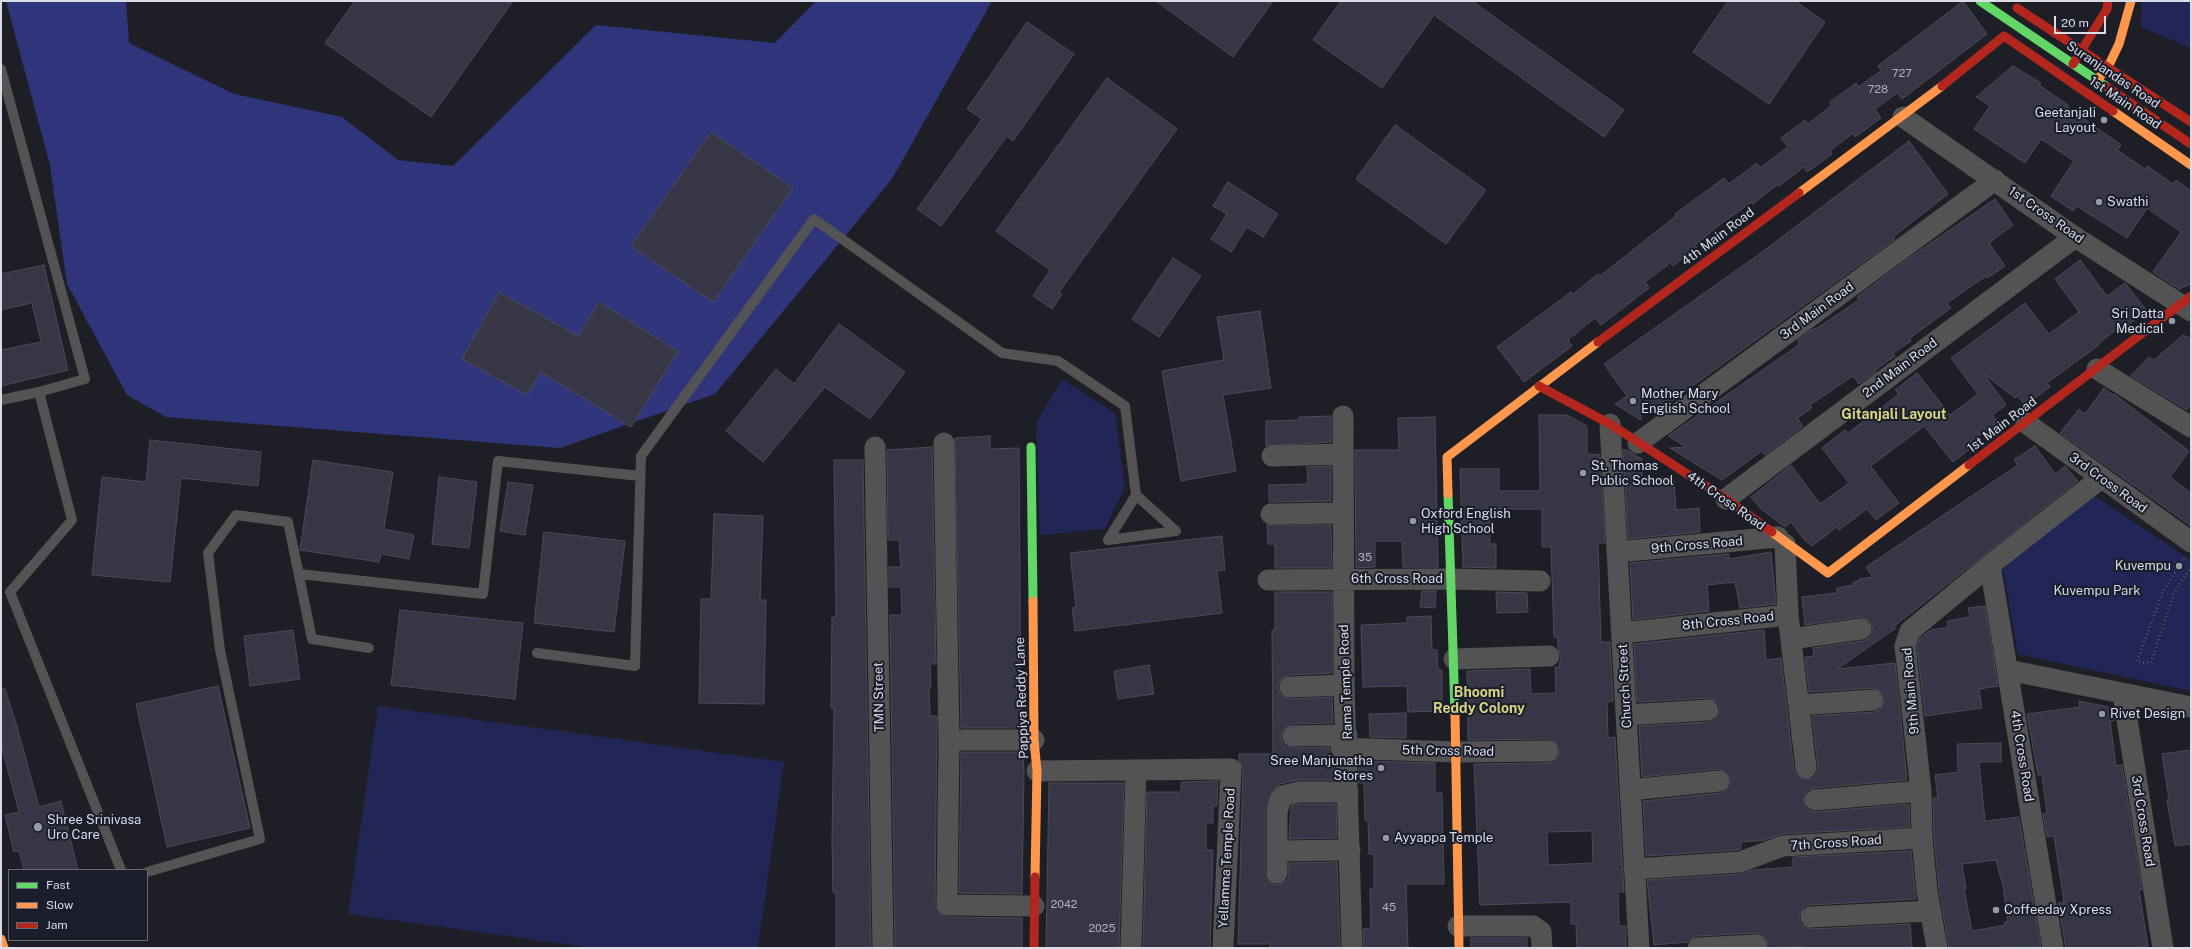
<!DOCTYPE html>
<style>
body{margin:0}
#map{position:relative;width:2192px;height:949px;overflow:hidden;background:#1e1f26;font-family:"Public Sans",sans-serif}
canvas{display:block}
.frame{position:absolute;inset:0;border:2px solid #dadce6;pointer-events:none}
.legend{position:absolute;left:8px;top:869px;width:140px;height:72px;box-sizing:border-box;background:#1a1d2a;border:1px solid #676975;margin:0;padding:5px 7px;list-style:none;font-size:12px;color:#dadce6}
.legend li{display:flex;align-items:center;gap:8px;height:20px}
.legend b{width:20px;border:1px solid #676975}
.scale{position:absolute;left:2054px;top:16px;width:52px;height:18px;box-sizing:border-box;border:2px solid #dadce6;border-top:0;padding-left:5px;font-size:12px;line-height:14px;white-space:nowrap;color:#dadce6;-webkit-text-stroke:3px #1a1d2a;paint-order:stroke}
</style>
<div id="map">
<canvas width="2192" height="949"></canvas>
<div class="frame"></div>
<ul class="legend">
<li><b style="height:5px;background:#63d668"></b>Fast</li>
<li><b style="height:5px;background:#ff974d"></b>Slow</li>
<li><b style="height:5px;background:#b3261e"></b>Jam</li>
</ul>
<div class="scale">20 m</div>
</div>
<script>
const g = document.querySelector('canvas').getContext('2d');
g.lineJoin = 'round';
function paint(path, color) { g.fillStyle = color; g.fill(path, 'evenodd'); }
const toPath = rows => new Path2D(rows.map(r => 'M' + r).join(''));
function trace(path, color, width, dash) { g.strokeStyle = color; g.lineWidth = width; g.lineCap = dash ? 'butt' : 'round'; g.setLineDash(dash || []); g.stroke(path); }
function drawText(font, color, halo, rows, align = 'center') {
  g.font = font + ' "Public Sans",sans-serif'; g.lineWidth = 4; g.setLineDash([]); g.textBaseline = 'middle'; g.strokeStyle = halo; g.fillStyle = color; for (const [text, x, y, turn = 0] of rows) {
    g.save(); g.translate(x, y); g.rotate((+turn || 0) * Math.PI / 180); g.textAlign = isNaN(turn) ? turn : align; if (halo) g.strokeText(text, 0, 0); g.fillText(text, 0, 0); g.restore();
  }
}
paint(toPath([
 [2142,1,2191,1,2191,46,2188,47,2141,27],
 [1062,379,1115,413,1125,487,1105,529,1040,535,1036,423],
 [2091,493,2191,560,2191,691,2018,654,2003,569],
 [378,706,784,762,758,948,595,948,348,914]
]), '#212656');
paint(toPath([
 [6,1,126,1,129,43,234,94,342,117,398,160,453,166,596,25,775,43,816,1,992,1,892,179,715,394,560,448,166,417,127,395,67,284,50,165]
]), '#30357b');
const building = toPath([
 [355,1,513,1,431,117,325,43,355,1],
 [1156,1,1273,1,1233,57,1156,1],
 [1341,1,1472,1,1624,110,1604,137,1434,15,1382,88,1313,40,1341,1],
 [1728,1,1795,1,1825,22,1769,104,1693,52,1728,1],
 [1963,1,1987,34,1902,99,1897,93,1875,109,1881,118,1855,137,1853,133,1830,151,1832,154,1807,172,1804,167,1779,186,1778,184,1753,204,1752,202,1722,223,1695,245,1697,247,1673,266,1670,263,1645,282,1649,288,1601,325,1595,318,1568,340,1572,346,1524,382,1497,347,1571,292,1573,294,1598,274,1600,276,1676,216,1675,214,1724,178,1729,184,1757,163,1760,168,1788,147,1781,138,1805,120,1808,124,1832,105,1830,102,1856,83,1858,87,1881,71,1878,66,1963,1],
 [1027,22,1074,54,1013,141,1007,136,941,226,917,209,982,119,967,109,1027,22],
 [2013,66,2041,83,2039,85,2068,105,2067,107,2121,145,2117,150,2145,169,2147,166,2173,184,2176,180,2191,191,2191,284,2179,289,2153,272,2181,232,2147,208,2127,238,2077,206,2073,211,2051,196,2074,161,2041,139,2025,163,1974,129,1990,106,1976,97,2013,66],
 [1107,78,1177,129,1059,292,1062,294,1052,309,1033,296,1050,270,996,231,1107,78],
 [1395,125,1486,190,1446,244,1356,179,1395,125],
 [711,132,793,188,713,302,631,246,711,132],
 [1909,141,1948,194,1893,237,1895,239,1654,414,1640,393,1641,420,1615,404,1627,396,1604,364,1758,255,1909,141],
 [1228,182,1278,214,1263,237,1247,227,1231,252,1211,239,1227,214,1213,206,1228,182],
 [1995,199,2013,225,1989,243,2005,266,1987,278,1986,276,1947,303,1951,308,1910,338,1911,341,1893,353,1895,356,1875,370,1876,372,1859,384,1853,376,1810,405,1812,408,1797,418,1803,426,1765,455,1762,451,1722,480,1670,448,1686,447,1668,436,1800,344,1797,340,1813,329,1817,328,1859,300,1857,297,1909,258,1995,199],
 [1173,258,1201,276,1159,337,1132,319,1173,258],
 [2080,260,2107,296,2125,283,2147,311,2125,327,2123,324,2098,344,2099,345,2047,383,2050,387,2025,405,2018,396,2015,398,1983,373,2006,405,1992,415,1998,422,1971,441,1975,445,1953,462,1924,426,1872,465,1871,467,1899,503,1876,520,1867,509,1839,530,1837,527,1812,546,1805,541,1791,522,1785,527,1760,508,1751,497,1791,465,1820,504,1849,483,1822,448,1845,430,1848,433,1899,394,1895,390,1917,373,1950,415,1978,394,1951,358,2025,303,2049,334,2079,312,2055,279,2080,260],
 [44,265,68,370,1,386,1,350,41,342,32,303,1,310,1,274,44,265],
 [499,292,578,336,599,302,678,351,631,427,541,372,527,395,462,359,499,292],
 [1260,311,1271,388,1223,395,1236,471,1181,481,1162,371,1224,360,1217,317,1260,311],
 [839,324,905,372,870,419,825,387,763,462,726,431,776,369,794,384,839,324],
 [2183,335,2191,339,2191,403,2187,410,2131,376,2149,357,2154,360,2183,335],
 [2104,388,2113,395,2114,394,2189,451,2170,477,2191,493,2191,526,2060,433,2079,409,2085,414,2104,388],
 [1539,415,1567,415,1587,426,1587,454,1600,455,1605,543,1598,543,1601,642,1610,642,1613,701,1607,702,1608,738,1615,737,1624,892,1618,892,1619,926,1626,926,1626,948,1577,948,1576,924,1571,924,1571,902,1480,905,1474,764,1549,763,1558,757,1560,750,1554,741,1548,739,1468,740,1467,671,1530,669,1531,694,1556,693,1555,667,1559,667,1561,655,1558,649,1558,637,1554,637,1551,547,1542,547,1542,509,1490,509,1490,544,1496,544,1496,568,1463,567,1460,469,1499,469,1499,491,1540,491,1539,415],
 [1592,831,1593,863,1548,865,1547,832,1592,831],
 [1331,416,1331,442,1266,446,1266,421,1299,420,1299,417,1331,416],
 [1435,417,1438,567,1403,567,1402,541,1375,541,1375,567,1356,568,1355,450,1399,450,1398,418,1435,417],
 [990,436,990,449,1019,448,1021,728,961,728,955,438,990,436],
 [150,440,261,452,258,486,181,478,170,582,92,575,102,477,146,482,150,440],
 [2035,446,2055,474,2065,466,2078,481,1892,628,1896,628,1837,669,1895,663,1907,780,1814,788,1808,790,1804,795,1805,807,1810,811,1816,812,1909,804,1910,827,1782,834,1765,840,1741,842,1741,849,1737,850,1646,856,1643,801,1720,793,1726,790,1731,780,1728,774,1718,769,1642,777,1639,726,1709,722,1715,720,1720,710,1718,703,1708,698,1637,702,1634,644,1764,630,1766,660,1781,658,1794,770,1797,775,1802,779,1813,778,1817,773,1818,767,1812,716,1874,712,1880,710,1885,700,1883,693,1873,688,1809,692,1805,657,1814,656,1813,648,1863,641,1869,638,1873,628,1870,621,1860,617,1805,625,1802,597,1837,593,1837,588,1854,585,1853,582,1859,581,1859,579,1873,577,1866,567,2018,465,2014,460,2035,446],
 [932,447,936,664,930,664,931,687,929,687,930,716,937,716,935,905,941,915,947,917,1022,918,1022,948,895,948,890,615,902,615,901,587,889,587,889,567,901,567,899,540,888,540,887,450,932,447],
 [1623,450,1627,450,1642,459,1642,479,1669,477,1674,480,1676,510,1699,508,1700,532,1628,539,1623,450],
 [313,460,393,472,384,529,414,535,409,559,381,554,379,562,300,550,313,460],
 [834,460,863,460,871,948,836,948,836,892,833,892,832,842,834,708,831,708,832,617,836,617,834,460],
 [1331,466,1331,501,1269,502,1269,485,1308,484,1307,467,1331,466],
 [439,477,477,482,469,548,432,544,439,477],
 [508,482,533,485,525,535,500,531,508,482],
 [714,514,763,516,760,600,766,600,764,704,699,703,701,599,711,599,714,514],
 [1267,525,1331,525,1332,568,1275,568,1275,544,1268,544,1267,525],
 [544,532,625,541,614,632,534,623,544,532],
 [1222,536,1225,570,1217,571,1222,613,1075,631,1072,608,1076,607,1070,553,1222,536],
 [1771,552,1776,604,1740,608,1735,582,1707,585,1709,611,1633,620,1630,563,1729,554,1729,559,1771,552],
 [1422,591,1436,591,1435,608,1420,607,1422,591],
 [1275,592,1332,592,1332,673,1289,675,1280,681,1278,687,1280,694,1290,699,1332,697,1333,723,1292,724,1283,730,1281,737,1283,742,1293,748,1329,747,1330,753,1334,758,1335,780,1296,780,1280,784,1273,790,1265,812,1265,873,1271,883,1277,885,1283,883,1288,879,1289,863,1337,862,1340,948,1270,948,1270,944,1238,944,1243,770,1239,761,1239,754,1273,754,1272,630,1275,630,1275,592],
 [1496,592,1527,593,1528,612,1497,613,1496,592],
 [1985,606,1998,686,1979,689,1982,708,1925,716,1917,647,1920,638,1931,630,1948,627,1947,621,1970,617,1968,608,1985,606],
 [400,610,523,623,515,699,391,685,400,610],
 [1431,616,1432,650,1437,650,1438,670,1442,670,1442,711,1408,712,1407,686,1363,687,1361,625,1407,623,1407,617,1431,616],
 [293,630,300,679,250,686,244,636,293,630],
 [1149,665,1154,694,1118,699,1114,671,1149,665],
 [218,686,250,828,167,847,136,704,218,686],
 [1,689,5,689,16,723,39,807,61,801,78,870,24,870,19,851,14,852,5,815,19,812,1,744,1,689],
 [2079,701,2113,708,2115,720,2110,721,2116,766,2122,765,2142,890,2139,890,2148,946,2131,948,2066,948,2058,903,2064,902,2054,836,2047,837,2043,814,2047,813,2042,775,2038,775,2027,714,2080,707,2079,701],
 [1406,713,1406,738,1370,737,1369,714,1406,713],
 [2001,743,2001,762,1979,762,1985,821,2019,817,2041,947,1949,948,1939,889,1934,837,1933,798,1938,798,1935,775,1958,772,1957,744,2001,743],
 [1996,860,2003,886,2008,922,2005,922,2005,925,1972,931,1964,889,1966,889,1962,864,1996,860],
 [2191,750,2191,844,2175,846,2167,800,2169,800,2162,754,2191,750],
 [961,752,1023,752,1024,772,1022,894,959,893,961,752],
 [1358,761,1435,763,1435,793,1442,793,1444,884,1406,884,1408,948,1364,948,1363,929,1371,928,1370,889,1374,889,1374,854,1369,854,1368,821,1365,821,1364,783,1359,783,1358,761],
 [1218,781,1217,806,1213,806,1213,823,1206,823,1206,850,1213,850,1210,948,1143,948,1147,792,1181,792,1181,782,1218,781],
 [1049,783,1124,783,1119,948,1046,948,1049,783],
 [1300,804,1336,804,1337,838,1289,839,1291,806,1300,804],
 [1911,851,1916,899,1810,905,1804,907,1799,917,1801,924,1812,929,1910,924,1912,948,1803,948,1803,946,1767,948,1766,938,1755,933,1697,936,1688,942,1654,945,1647,880,1741,874,1752,870,1793,867,1793,857,1911,851],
 [1471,938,1527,938,1527,948,1471,948,1471,938]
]);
paint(building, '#363647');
trace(building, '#4b4c52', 1);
trace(toPath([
 [2184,559,2163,591,2137,662,2151,663,2174,593,2191,567]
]), '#59595b', 2.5, [1, 3]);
trace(toPath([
 [1,69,85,379,39,392,1,400],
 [39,392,72,520,10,592,121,870],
 [299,574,483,594,498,461,640,476],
 [537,653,635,666,641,456,814,219,1002,353,1058,361,1125,406,1136,495,1176,531,1108,540,1136,495],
 [147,872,260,839,220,650,208,553,236,515,288,522,312,639,369,648]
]), '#535354', 10);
trace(toPath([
 [1903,117,2075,237,2191,311],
 [2097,369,2191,427],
 [1343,416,1344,685,1352,948],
 [2026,423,2191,542],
 [1610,424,1639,948],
 [944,443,949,740,1034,740],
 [1638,443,1995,180],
 [875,447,883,948],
 [1272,456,1343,454],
 [1726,499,2075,237],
 [1271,514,1343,513],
 [1617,552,1778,537],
 [1990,565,2053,948],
 [1268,580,1450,579,1540,581],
 [1788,615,1806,768],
 [1622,633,1788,615,1785,544],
 [1791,639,1861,629],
 [1454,659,1549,656],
 [2008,670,2191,707],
 [1290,687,1344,685],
 [2123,694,2163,948],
 [1799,705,1873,700],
 [1626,715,1708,710],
 [1293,736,1347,735],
 [949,740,947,905,1034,906],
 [1341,748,1455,752,1548,751],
 [1037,771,1231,769,1223,948],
 [1630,790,1719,781],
 [1815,800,1921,791],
 [1277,851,1350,850],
 [1634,869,1740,862,1783,846,1922,838],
 [1277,873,1277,812,1280,801,1283,796,1299,792,1348,792],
 [1811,917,1930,911],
 [1458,926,1533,926,1541,932,1542,948],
 [1131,948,1136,770],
 [1698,948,1756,945],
 [1937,948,1927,891,1922,838,1921,791,1905,646,1910,631,1990,565,2101,478]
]), '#535354', 21);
trace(toPath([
 [1980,1,2107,87],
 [1031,447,1033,601],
 [1448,494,1455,713]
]), '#63d668', 9);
trace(toPath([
 [2097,80,2108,67,2119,44,2131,1],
 [2113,111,2191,165],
 [1799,193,1942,86],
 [1448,494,1447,457,1598,342],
 [1772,532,1828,573,1969,465],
 [1033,601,1034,740,1037,771,1035,877],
 [1455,713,1459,948],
 [1,939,4,948]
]), '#ff974d', 9);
trace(toPath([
 [2017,8,2191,122],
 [2073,64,2107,9,2108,1],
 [1942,86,2004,36,2113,111],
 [2107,87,2191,144],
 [1598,342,1799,193],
 [1539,386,1610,424,1726,499,1772,532],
 [1969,465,2191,296],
 [1034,948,1035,877]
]), '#b3261e', 9);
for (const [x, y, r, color] of [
 [2104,120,4,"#989aa3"],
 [2099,202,4,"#989aa3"],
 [2172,321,4,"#989aa3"],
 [1633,401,4,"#989aa3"],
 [1583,473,4,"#989aa3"],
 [1413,521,4,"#989aa3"],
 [2179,566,4,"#989aa3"],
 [2102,714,4,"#989aa3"],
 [1381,768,4,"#989aa3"],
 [38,827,5,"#989aa3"],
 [1386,838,4,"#989aa3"],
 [1996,910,4,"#989aa3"]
]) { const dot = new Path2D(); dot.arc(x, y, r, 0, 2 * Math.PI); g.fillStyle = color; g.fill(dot); trace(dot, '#1a1d2a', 1.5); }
drawText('11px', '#b1b2be', null, [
 ["727",1902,74],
 ["728",1878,90],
 ["35",1365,558],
 ["2042",1064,905],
 ["45",1389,908],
 ["2025",1102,929]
]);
drawText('13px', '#dadce6', '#1a1d2a', [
 ["Suranjandas Road",2113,75,34],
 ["1st Main Road",2125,103,34],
 ["1st Cross Road",2046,215,35],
 ["4th Main Road",1718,237,-37],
 ["3rd Main Road",1817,311,-36],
 ["2nd Main Road",1900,368,-37],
 ["1st Main Road",2002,425,-37],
 ["3rd Cross Road",2108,483,36],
 ["4th Cross Road",1726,501,35],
 ["9th Cross Road",1697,545,-5],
 ["6th Cross Road",1397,579],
 ["8th Cross Road",1728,621,-6],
 ["Rama Temple Road",1346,682,-92],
 ["Church Street",1625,686,-93],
 ["9th Main Road",1911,691,-95],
 ["TMN Street",879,697,-91],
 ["Pappiya Reddy Lane",1022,698,-92],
 ["5th Cross Road",1448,751,1],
 ["4th Cross Road",2022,756,81],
 ["3rd Cross Road",2143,821,81],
 ["7th Cross Road",1836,843,-4],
 ["Yellamma Temple Road",1227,858,-87]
]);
drawText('13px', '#dadce6', '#1a1d2a', [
 ["Geetanjali",2096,113,"right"],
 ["Layout",2096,128,"right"],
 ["Swathi",2107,202],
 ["Sri Datta",2164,314,"right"],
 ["Medical",2164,329,"right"],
 ["Mother Mary",1641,394],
 ["English School",1641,409],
 ["St. Thomas",1591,466],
 ["Public School",1591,481],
 ["Oxford English",1421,514],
 ["High School",1421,529],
 ["Kuvempu",2171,566,"right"],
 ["Rivet Design",2110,714],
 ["Sree Manjunatha",1373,761,"right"],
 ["Stores",1373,776,"right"],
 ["Shree Srinivasa",47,820],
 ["Uro Care",47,835],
 ["Ayyappa Temple",1394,838],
 ["Coffeeday Xpress",2004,910]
], 'left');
drawText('13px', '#d0d5ec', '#1a1d2a', [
 ["Kuvempu Park",2097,591]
]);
drawText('bold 14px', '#d8d283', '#1a1d2a', [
 ["Gitanjali Layout",1894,415],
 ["Bhoomi",1479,693],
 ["Reddy Colony",1479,709]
]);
</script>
